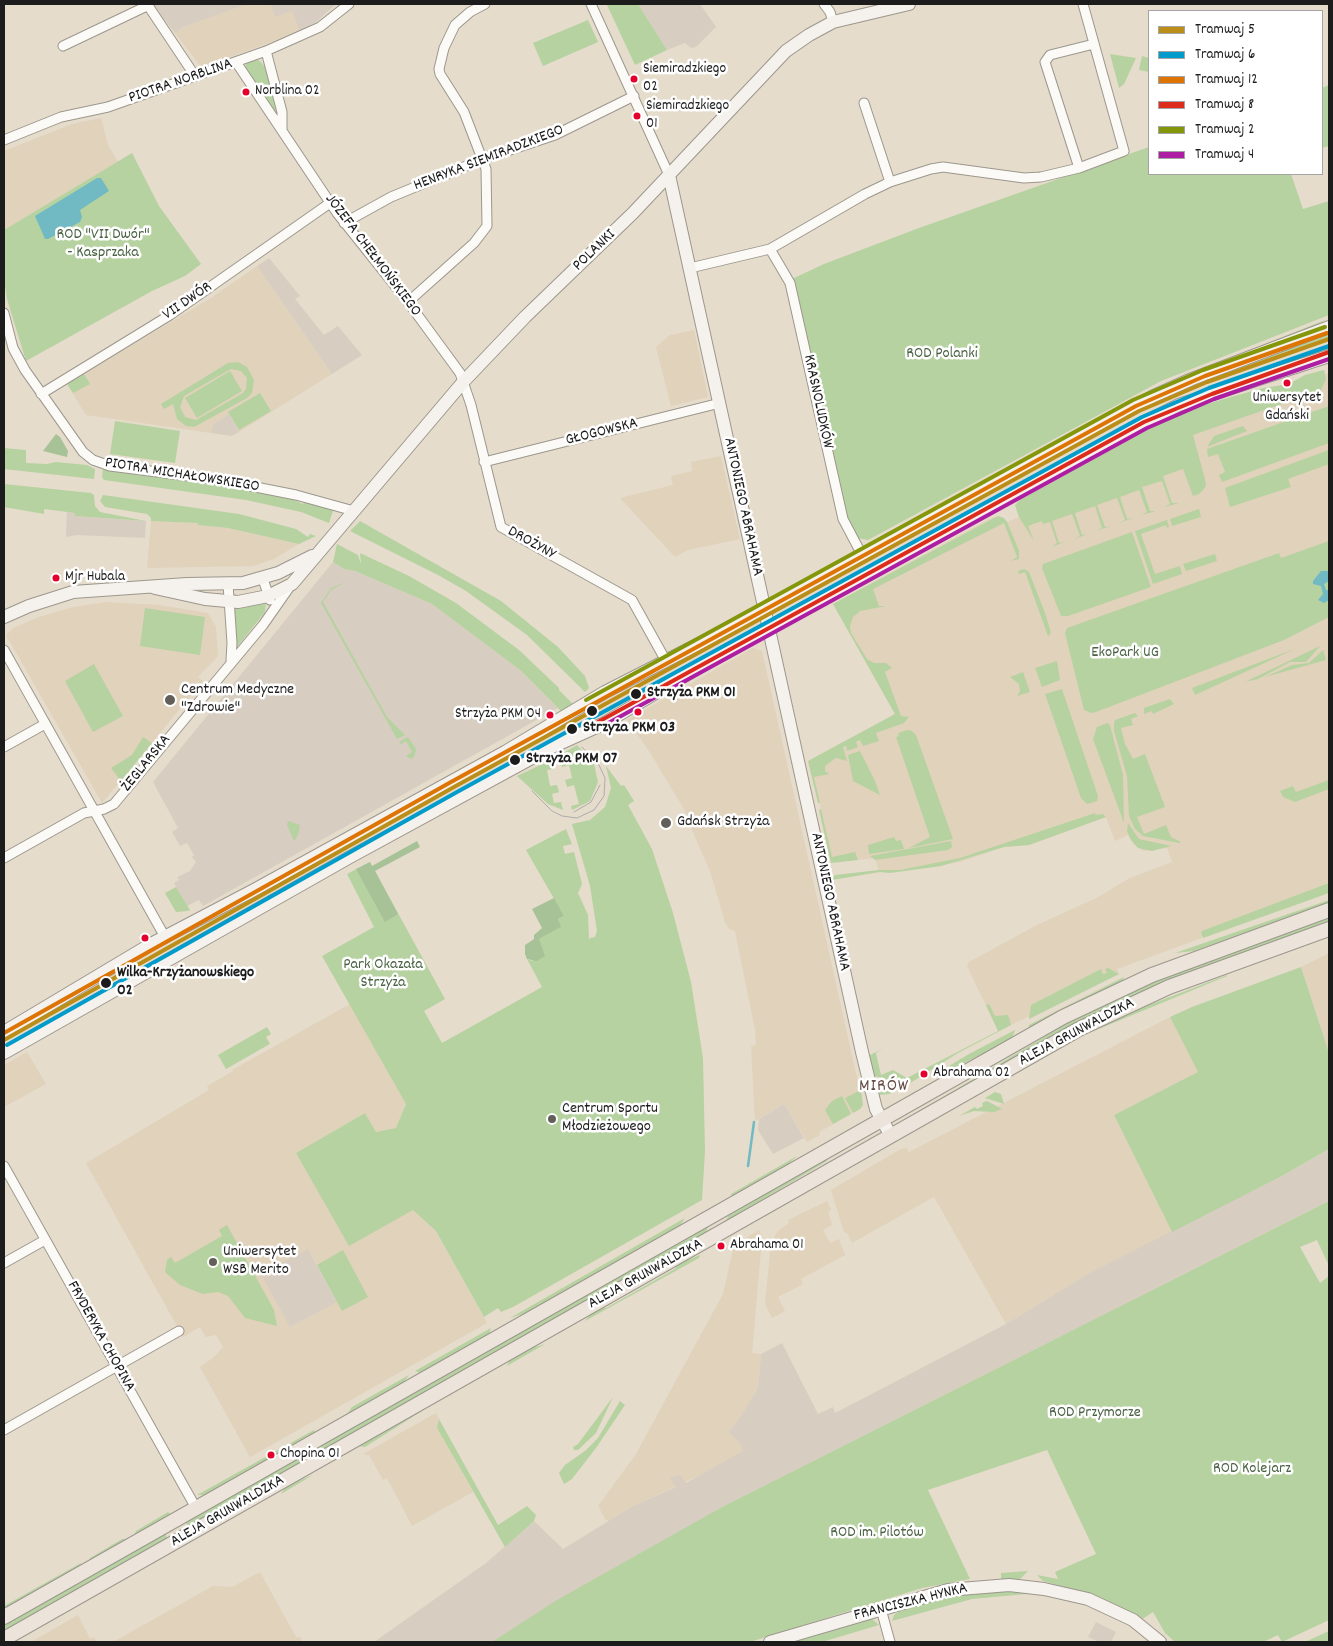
<!DOCTYPE html>
<meta charset="utf-8">
<style>
body{margin:0}
#map{position:relative;width:1333px;height:1646px;overflow:hidden;background:#e5dccb;font-family:Dekko,sans-serif}
canvas{display:block}
.frame{position:absolute;inset:0;border:5px solid #1c1c1c;pointer-events:none}
.legend{position:absolute;left:1148px;top:10px;width:175px;height:165px;box-sizing:border-box;background:#fff;border:1px solid #a4a4a4;margin:0;padding:6px 9px;list-style:none;font-size:15px;color:#1c1c1c}
.legend li{display:flex;align-items:center;gap:10px;height:25px}
.legend b{width:25px;border:1px solid #a4a4a4}
</style>
<div id="map">
<canvas width="1333" height="1646"></canvas>
<div class="frame"></div>
<ul class="legend">
<li><b style="height:6px;background:#ba8e18"></b>Tramwaj 5</li>
<li><b style="height:6px;background:#019ccb"></b>Tramwaj 6</li>
<li><b style="height:6px;background:#dd7403"></b>Tramwaj 12</li>
<li><b style="height:6px;background:#dd2b1c"></b>Tramwaj 8</li>
<li><b style="height:6px;background:#84960a"></b>Tramwaj 2</li>
<li><b style="height:6px;background:#ae1ea3"></b>Tramwaj 4</li>
</ul>
</div>
<script>
const g = document.querySelector('canvas').getContext('2d');
g.lineJoin = 'round';
function paint(path, color) { g.fillStyle = color; g.fill(path, 'evenodd'); }
const toPath = rows => new Path2D(rows.map(r => 'M' + r).join(''));
function trace(path, color, width, dash) { g.strokeStyle = color; g.lineWidth = width; g.lineCap = dash ? 'butt' : 'round'; g.setLineDash(dash || []); g.stroke(path); }
function drawText(font, color, halo, rows, align = 'center') {
  g.font = font + ' Dekko,sans-serif'; g.lineWidth = 5; g.setLineDash([]); g.textBaseline = 'middle'; g.strokeStyle = halo; g.fillStyle = color; for (const [text, x, y, turn = 0] of rows) {
    g.save(); g.translate(x, y); g.rotate((+turn || 0) * Math.PI / 180); g.textAlign = isNaN(turn) ? turn : align; if (halo) g.strokeText(text, 0, 0); g.fillText(text, 0, 0); g.restore();
  }
}
paint(toPath([
 [248,4,270,4,275,17,292,11,300,32,201,67,175,33,183,27],
 [101,118,108,145,118,162,4,230,4,151,72,124],
 [257,266,332,374,239,432,229,414,213,424,211,433,86,415,67,384,211,298],
 [694,330,708,397,671,406,656,347,670,335],
 [1329,373,1329,887,1201,936,1202,938,1117,969,1119,974,998,1031,967,966,969,962,1037,925,1098,897,1130,878,1172,862,1167,848,1144,851,1134,845,1128,835,1115,841,1106,817,1029,845,1004,847,960,862,904,871,879,872,875,858,837,862,832,859,810,760,895,714,833,604,993,517,1001,517,1007,522,1019,517,1022,508,1174,427],
 [721,456,740,539,688,550,675,557,620,498,673,485,671,476,692,471,691,462],
 [151,521,198,523,198,525,228,528,299,544,274,559,253,566,147,568],
 [107,602,159,605,208,613,216,627,218,656,198,677,203,681,102,803,6,635,13,628,39,617,73,607],
 [753,648,762,651,863,1105,860,1109,819,1132,820,1135,807,1142,784,1104,755,1121,751,1047,756,1044,755,1030,735,931,729,929,725,922,710,871,690,826,691,821,649,751,627,720],
 [1329,953,1329,1053,1301,967],
 [350,1004,406,1103,397,1128,376,1132,365,1113,296,1153,413,1210,436,1231,487,1323,250,1457,200,1367,214,1357,223,1347,216,1335,206,1337,200,1327,183,1337,86,1163,209,1090,207,1086,233,1071,232,1070],
 [308,1249,337,1301,290,1327],
 [1170,1017,1199,1072,1114,1115,1172,1232,1091,1272,1006,1324,934,1197,852,1243,847,1233,844,1232,831,1190,901,1149,906,1148,909,1152],
 [27,1052,46,1084,4,1107,4,1065],
 [827,1201,831,1210,828,1212,832,1225,823,1230,830,1243,839,1239,845,1255,801,1279,803,1284,778,1297,785,1311,772,1318,765,1304,771,1243,778,1231,789,1223,788,1220],
 [759,1230,762,1238,752,1353,761,1354,758,1388,739,1419,728,1432,740,1443,744,1451,718,1467,633,1506,609,1521,605,1519,598,1506,636,1454,723,1294,734,1245],
 [436,1413,439,1419,437,1428,473,1492,412,1526,387,1478,383,1480,369,1455,363,1454],
 [260,1572,296,1637,301,1637,302,1642,113,1642,213,1586,232,1587],
 [78,1615,90,1639,94,1637,97,1642,31,1642]
]), '#e1d2bb');
paint(toPath([
 [152,4,248,4,183,27,175,33],
 [270,4,336,4,316,22,300,32,292,11,275,17],
 [638,4,700,4,716,27,696,47,691,48,685,43,667,50],
 [269,258,300,296,295,299,324,335,338,326,362,355,332,374,257,266],
 [229,414,239,432,232,436,211,433,213,424],
 [67,512,75,513,75,516,146,521,145,538,77,535,66,537],
 [333,562,344,569,355,571,432,604,520,670,558,708,203,906,199,900,187,906,174,883,179,880,177,877,190,871,196,862,192,857,194,855,187,843,180,846,172,832,178,828,153,782],
 [784,1104,804,1138,773,1154,758,1130,759,1119],
 [1329,1149,1329,1201,724,1506,499,1642,374,1642,486,1563,534,1521,563,1549,633,1506,676,1487,670,1479,674,1476,680,1475,686,1483,743,1451,740,1443,728,1432,739,1419,758,1388,761,1354,782,1343,818,1414,833,1407,835,1413,1006,1324,1091,1272,1280,1177],
 [308,1249,337,1302,290,1327,261,1274],
 [1096,1622,1116,1632,1111,1642,1099,1642,1088,1637]
]), '#d7cec1');
paint(toPath([
 [610,4,638,4,667,50,635,65,607,5],
 [588,20,598,42,543,66,533,43],
 [1110,54,1136,58,1124,84,1119,88],
 [1142,56,1149,58,1149,72,1139,70],
 [256,59,261,62,265,67,277,115,245,69,246,63],
 [1329,85,1329,146,1322,148,1322,88],
 [1149,147,1149,174,1291,174,1303,209,1329,201,1329,315,1161,381,868,540,857,538,845,515,792,279,824,264,919,228],
 [132,153,159,206,201,264,185,276,152,291,26,361,7,299,4,279,4,230],
 [1325,320,1312,328,1201,372,864,548,1157,387],
 [1329,331,1329,337,1195,384],
 [1329,347,1329,353,1209,389],
 [238,362,247,367,254,380,252,393,247,398,194,427,186,426,177,419,173,404,164,409,161,404,228,363],
 [231,369,241,371,247,378,246,389,243,393,196,420,185,417,180,407,184,396],
 [1324,370,1326,379,1321,390,1193,435,1206,483,1205,488,1199,494,1193,496,1183,469,1163,476,1172,503,1179,503,1164,507,1170,504,1162,481,1142,487,1150,511,1156,511,1141,515,1147,512,1139,490,1120,497,1127,519,1133,518,1119,523,1125,520,1117,498,1097,505,1105,527,1111,526,1096,531,1102,528,1095,506,1075,513,1082,535,1088,534,1074,539,1080,536,1072,514,1052,521,1059,543,1066,541,1052,547,1057,543,1050,522,1043,524,1042,521,1028,526,1034,541,1019,517,1015,505,1020,500,1169,418,1196,407,1263,388,1289,384,1305,375],
 [230,371,242,391,197,418,185,398],
 [84,374,90,384,73,393,67,384],
 [260,393,271,411,239,430,228,412],
 [1329,406,1329,443,1222,482,1219,475,1225,472,1218,454,1208,457,1207,449],
 [115,421,180,431,175,463,110,454],
 [1243,426,1247,431,1207,447,1214,436],
 [4,448,26,450,26,463,47,464,56,462,87,465,95,469,94,479,4,469],
 [1329,450,1329,464,1288,479,1291,487,1230,507,1225,488],
 [103,467,204,480,287,497,303,504,305,499,334,508,329,523,301,512,246,500,104,480,102,477],
 [4,484,91,493,94,495,95,506,100,512,146,521,75,516,75,513,44,509,44,514,4,507],
 [103,495,239,514,296,529,308,537,310,534,316,536,299,544,228,528,198,525,197,523,151,521,151,518,147,514,105,507,100,501],
 [1199,509,1201,517,1172,526,1170,519],
 [998,516,1004,518,1007,522,1019,551,1019,559,1011,561,1017,557,1004,523,873,589,879,606,886,606,860,611,853,617,850,626,851,633,867,659,874,663,886,663,892,668,885,672,901,716,909,717,904,723,876,733,879,741,863,746,860,740,856,742,858,747,847,751,846,746,843,747,847,761,836,758,825,766,825,771,829,774,814,777,820,803,818,803,808,761,895,714,833,604],
 [1167,520,1169,527,1167,528,1166,525,1141,534,1155,574,1180,566,1182,574,1153,584,1135,531],
 [360,521,501,601,558,647,585,676,589,688,585,692,527,635,466,591,438,575,350,531],
 [1132,532,1151,587,1068,616,1061,616,1042,568,1043,564],
 [1329,541,1329,617,1284,640,1096,712,1091,713,1084,710,1065,633,1067,628,1279,553,1281,558],
 [337,544,358,555,361,564,360,553,409,576,456,603,519,650,559,688,559,690,573,704,561,711,520,670,432,604,355,571,344,569,333,562],
 [1215,554,1217,561,1186,571,1183,564],
 [1024,569,1029,572,1045,613,1051,633,1048,636,1025,572,1019,574,1018,571],
 [346,582,331,590,323,602,387,717,405,735,397,739,321,603,331,588],
 [266,602,265,612,237,647,234,607],
 [145,608,205,617,200,655,140,646],
 [1320,646,1306,662,1290,662,1258,679,1245,682],
 [1297,648,1195,695,1192,688],
 [1323,650,1326,660,1265,677,1292,665,1309,663],
 [1057,661,1060,680,1042,687,1035,668],
 [94,664,123,716,93,732,65,681],
 [1023,672,1030,692,1017,696,1020,691,1019,684,1010,677],
 [1062,689,1098,796,1097,801,1087,804,1081,798,1045,694],
 [1170,699,1174,704,1153,714,1152,711,1144,714,1144,708],
 [1135,713,1138,716,1131,719,1133,725,1121,728,1125,744,1133,759,1145,754,1165,807,1137,817,1144,834,1166,825,1171,837,1181,842,1179,843,1143,836,1135,829,1129,816,1127,776,1114,731,1114,723,1115,720],
 [1107,723,1110,725,1123,775,1124,823,1093,739,1097,727],
 [908,730,912,731,916,735,953,839,909,848,930,837,896,737,899,736,898,733],
 [143,737,152,743,121,781,111,768,132,755],
 [408,737,416,749,414,757,411,759,406,756,412,752,406,741,401,744,399,742],
 [577,745,594,764,598,782,590,801,572,810,571,806,579,804,574,785,567,787,565,780,572,778,569,765,562,767,560,755],
 [860,751,875,781,880,795,853,781,848,755],
 [551,760,553,769,547,770,550,786,557,785,559,792,552,794,554,803,561,802,563,810,548,804,517,776],
 [606,766,621,786,624,785,634,801,628,805,652,849,673,913,691,982,703,1058,705,1151,702,1200,513,1307,501,1312,498,1308,484,1317,436,1231,413,1210,349,1246,296,1153,365,1113,376,1132,396,1128,406,1104,322,956,374,927,347,874,370,862,445,999,424,1011,442,1043,542,987,527,959,532,961,539,939,560,927,558,919,564,916,526,850,566,829,572,844,563,846,565,854,574,852,582,884,578,893,588,915,589,940,590,938,595,937,597,931,590,886,572,824,590,820,605,807,611,788],
 [1329,780,1329,789,1295,802,1283,797,1280,791,1293,786,1296,792],
 [821,809,832,857,855,852,858,860,831,863,819,810],
 [1095,813,1095,815,1103,814,1106,817,1029,845,1004,847,941,866,890,873,880,872,832,880,837,909,843,922,838,921,830,881,835,875,879,870,900,870,960,858],
 [288,821,300,825,298,835,294,841,287,825],
 [1128,823,1139,839,1171,846,1152,851,1138,848,1131,840,1127,831],
 [894,837,896,841,901,840,904,849,869,854,868,845],
 [951,841,952,847,948,850,875,860,870,856],
 [1329,883,1329,893,1203,938,1201,933,1202,931],
 [176,887,190,910,187,911,176,912,165,893],
 [1329,900,1329,903,1194,951,1175,953],
 [1329,916,1329,923,1187,974,909,1117,1085,1013,1152,982],
 [1301,967,1329,1053,1329,1149,1280,1177,1172,1232,1114,1115,1198,1072,1170,1017,1192,1007],
 [1108,968,1119,974,1029,1019,1031,1005,1101,969,1103,974,1107,973,1105,969],
 [1227,975,1227,976,1089,1033,1136,1010],
 [1124,977,1123,980,1028,1028,1029,1025],
 [989,1004,995,1016,1008,1015,1011,1025,958,1053,907,1085,889,1094,878,1095,876,1085,887,1079,874,1076,868,1058,870,1055,883,1049,876,1053,881,1075,893,1070,907,1078,998,1031,986,1005],
 [267,1027,271,1034,266,1037,270,1044,268,1045,226,1069,218,1055],
 [1015,1030,1013,1036,1005,1043,946,1072,944,1069,969,1054],
 [861,1090,863,1105,860,1109,853,1113,845,1098],
 [995,1092,1001,1094,1004,1104,985,1098],
 [842,1096,851,1114,833,1124,825,1110,832,1101],
 [987,1101,1002,1109,994,1112,974,1111,959,1116,975,1107,977,1109,983,1106,982,1103],
 [797,1156,784,1168,731,1197,731,1194],
 [826,1159,827,1161,726,1221,728,1216],
 [1329,1201,1329,1266,1317,1240,1300,1247,1320,1283,1329,1276,1329,1620,1282,1642,1278,1635,1263,1642,1175,1642,1165,1633,1153,1612,1141,1620,1100,1597,1043,1581,1037,1575,1058,1579,1055,1572,1096,1554,1047,1450,928,1490,970,1579,922,1588,750,1642,492,1642,557,1600,724,1506],
 [685,1218,679,1227,526,1313,510,1318],
 [227,1225,274,1310,277,1326,245,1318,228,1296,218,1292,203,1294,180,1285,165,1272,167,1260,171,1257,175,1263,222,1236,219,1230],
 [708,1226,706,1233,672,1252,188,1527,185,1521],
 [343,1250,368,1297,342,1311,317,1265],
 [700,1255,699,1258,585,1321,590,1314,602,1307,606,1308,675,1269,678,1264],
 [491,1328,489,1334,420,1373,415,1371],
 [545,1344,507,1366,510,1359,529,1349],
 [409,1375,404,1382,346,1416,352,1407],
 [613,1397,596,1433,578,1450,574,1450,573,1447,578,1444],
 [620,1401,625,1405,596,1448,572,1479,564,1484,559,1473,565,1465,585,1451,598,1438],
 [425,1409,365,1447,357,1446,423,1409],
 [439,1419,498,1525,527,1506,536,1515,534,1521,505,1547,437,1428],
 [314,1430,315,1433,205,1495,197,1495],
 [313,1475,281,1494,286,1486],
 [168,1512,171,1514,134,1535,136,1531],
 [165,1533,167,1538,4,1631,4,1625],
 [122,1539,127,1539,89,1560,90,1558],
 [81,1563,80,1566,4,1609,4,1606],
 [1028,1571,1019,1580,1001,1580,1001,1573],
 [1000,1590,1037,1593,972,1599,892,1621,894,1615,900,1610,949,1596],
 [871,1618,879,1625,822,1642,791,1642],
 [1329,1631,1329,1642,1305,1642]
]), '#b6d2a0');
paint(toPath([
 [56,434,60,437,68,451,67,457,43,451],
 [417,841,420,847,375,871,398,914,385,922,356,869,370,862,372,866],
 [554,898,564,916,558,919,561,927,539,939,545,956,537,961,527,959,525,954,525,945,534,939,534,935,542,928,532,909]
]), '#a7c297');
paint(toPath([
 [97,178,101,178,109,191,80,210,82,217,80,222,48,239,45,239,35,216],
 [1321,571,1329,571,1329,581,1324,584,1326,590,1329,590,1329,600,1324,603,1318,600,1323,594,1321,586,1313,584,1313,581]
]), '#72bac3');
trace(toPath([
 [748,1166,754,1122]
]), '#72bac3', 2.5);
const street = toPath([
 [147,4,195,76],
 [591,4,669,175],
 [824,4,830,12,833,22],
 [63,46,149,5],
 [266,51,282,112,282,129],
 [236,62,337,213,408,302,460,373,471,405,501,527,632,600,666,661],
 [864,103,890,182],
 [4,140,61,117,108,107,266,51,320,27,349,4],
 [1079,168,1045,62,1050,55,1094,44],
 [344,223,391,197,483,159,555,135,634,96],
 [770,249,790,283,843,519,862,555],
 [690,268,770,249,865,194,890,182,931,169,943,167,1024,178,1041,177,1079,168,1124,151,1083,4],
 [408,302,474,243,487,226,486,169,464,112,440,74,439,69,444,48,455,25,470,12,485,4],
 [4,313,13,348,25,370,83,452,93,460,110,466,220,480,296,495,354,511],
 [41,394,170,315,330,203],
 [484,462,720,403],
 [263,579,270,600],
 [228,584,232,643,231,660],
 [4,650,165,937],
 [4,747,45,724],
 [4,858,84,813,104,809,114,804,263,625,291,585],
 [4,1166,196,1508],
 [4,1263,45,1240],
 [4,1430,179,1331],
 [881,1609,890,1642]
]);
const secondary = toPath([
 [669,175,862,1052,876,1109,891,1136],
 [155,588,205,599,238,602,268,596,292,584,464,381,525,317,633,213,786,51,809,35,833,22,909,4],
 [4,617,29,606,73,592,187,584,243,583,278,573,312,556],
 [4,1032,153,943,254,890,505,752,605,692,765,610,1154,396,1192,379,1329,327],
 [4,1053,350,857,552,747,603,724,723,653,1157,416,1179,405,1329,356],
 [770,1642,948,1590,1009,1585,1044,1589,1088,1599,1133,1620,1160,1642]
]);
const primary = toPath([
 [4,1617,1063,1017,1152,975,1329,910],
 [4,1639,1079,1029,1169,987,1329,929]
]);
trace(street, '#9c978d', 11);
trace(secondary, '#9c978d', 14);
trace(primary, '#9c978d', 16);
trace(street, '#fbfaf7', 9);
trace(secondary, '#f5f1ec', 12);
trace(primary, '#ece4db', 14);
trace(toPath([
 [532,791,552,811,562,816,577,818,594,810,604,796,605,778,599,765,582,747],
 [574,812,591,802,600,785]
]), '#aeacaa', 1);
trace(toPath([
 [4,1040,454,787,1139,411,1207,382,1329,339]
]), '#ba8e18', 4);
trace(toPath([
 [7,1045,457,792,1142,417,1209,388,1329,346]
]), '#019ccb', 4);
trace(toPath([
 [4,1033,451,782,1136,406,1205,376,1327,333]
]), '#dd7403', 4);
trace(toPath([
 [598,722,1144,422,1212,394,1329,352]
]), '#dd2b1c', 4);
trace(toPath([
 [586,700,1133,400,1203,370,1325,327]
]), '#84960a', 4);
trace(toPath([
 [601,727,1147,428,1214,399,1329,359]
]), '#ae1ea3', 4);
for (const [x, y, r, color] of [
 [634,79,4.5,"#e4002b"],
 [246,92,4.5,"#e4002b"],
 [637,116,4.5,"#e4002b"],
 [1287,383,4.5,"#e4002b"],
 [56,578,4.5,"#e4002b"],
 [636,694,6,"#1c1c1c"],
 [170,700,6,"#625f59"],
 [592,711,6,"#1c1c1c"],
 [638,712,4.5,"#e4002b"],
 [550,715,4.5,"#e4002b"],
 [572,729,6,"#1c1c1c"],
 [515,760,6,"#1c1c1c"],
 [666,823,6,"#625f59"],
 [145,938,4.5,"#e4002b"],
 [106,983,6,"#1c1c1c"],
 [924,1074,4.5,"#e4002b"],
 [552,1119,5,"#625f59"],
 [721,1246,4.5,"#e4002b"],
 [213,1262,5,"#625f59"],
 [271,1455,4.5,"#e4002b"]
]) { const dot = new Path2D(); dot.arc(x, y, r, 0, 2 * Math.PI); g.fillStyle = color; g.fill(dot); trace(dot, '#fff', 2); }
drawText('15px', '#1c1c1c', '#fff', [
 ["Siemiradzkiego",643,70],
 ["02",643,88],
 ["Norblina 02",255,92],
 ["Siemiradzkiego",646,107],
 ["01",646,125],
 ["Uniwersytet",1287,399,"center"],
 ["Gdański",1287,417,"center"],
 ["Mjr Hubala",65,578],
 ["Strzyża PKM 04",541,715,"right"],
 ["Abrahama 02",933,1074],
 ["Abrahama 01",730,1246],
 ["Chopina 01",280,1455]
], 'left');
drawText('16px', '#1c1c1c', '#fff', [
 ["PIOTRA NORBLINA",181,82,-19],
 ["HENRYKA SIEMIRADZKIEGO",489,159,-21],
 ["POLANKI",595,251,-44],
 ["JÓZEFA CHEŁMOŃSKIEGO",372,256,53],
 ["VII DWÓR",188,302,-34],
 ["KRASNOLUDKÓW",817,402,78],
 ["GŁOGOWSKA",602,433,-14],
 ["PIOTRA MICHAŁOWSKIEGO",182,476,9],
 ["ANTONIEGO ABRAHAMA",742,507,78],
 ["DROŻYNY",531,544,29],
 ["ŻEGLARSKA",147,764,-51],
 ["ANTONIEGO ABRAHAMA",829,902,78],
 ["ALEJA GRUNWALDZKA",1077,1033,-28],
 ["ALEJA GRUNWALDZKA",646,1275,-29],
 ["FRYDERYKA CHOPINA",100,1337,61],
 ["ALEJA GRUNWALDZKA",228,1512,-30],
 ["FRANCISZKA HYNKA",911,1603,-14]
]);
drawText('16px', '#4a6143', '#fff', [
 ["ROD \"VII Dwór\"",103,236],
 ["- Kasprzaka",103,254],
 ["ROD Polanki",942,355],
 ["EkoPark UG",1125,654],
 ["Park Okazała",383,966],
 ["Strzyża",383,984],
 ["ROD Przymorze",1095,1414],
 ["ROD Kolejarz",1252,1470],
 ["ROD im. Pilotów",877,1534]
]);
drawText('16px', '#1c1c1c', '#fff', [
 ["Centrum Medyczne",181,691],
 ["\"Zdrowie\"",181,709],
 ["Gdańsk Strzyża",677,823],
 ["Centrum Sportu",562,1110],
 ["Młodzieżowego",562,1128],
 ["Uniwersytet",223,1253],
 ["WSB Merito",223,1271]
], 'left');
drawText('bold 16px', '#1c1c1c', '#fff', [
 ["Strzyża PKM 01",647,694],
 ["Strzyża PKM 03",583,729],
 ["Strzyża PKM 07",526,760],
 ["Wilka-Krzyżanowskiego",117,974],
 ["02",117,992]
], 'left');
g.letterSpacing = '1px';
drawText('18px', '#644c44', '#fff', [
 ["MIRÓW",884,1088]
]);
g.letterSpacing = '0px';
</script>
